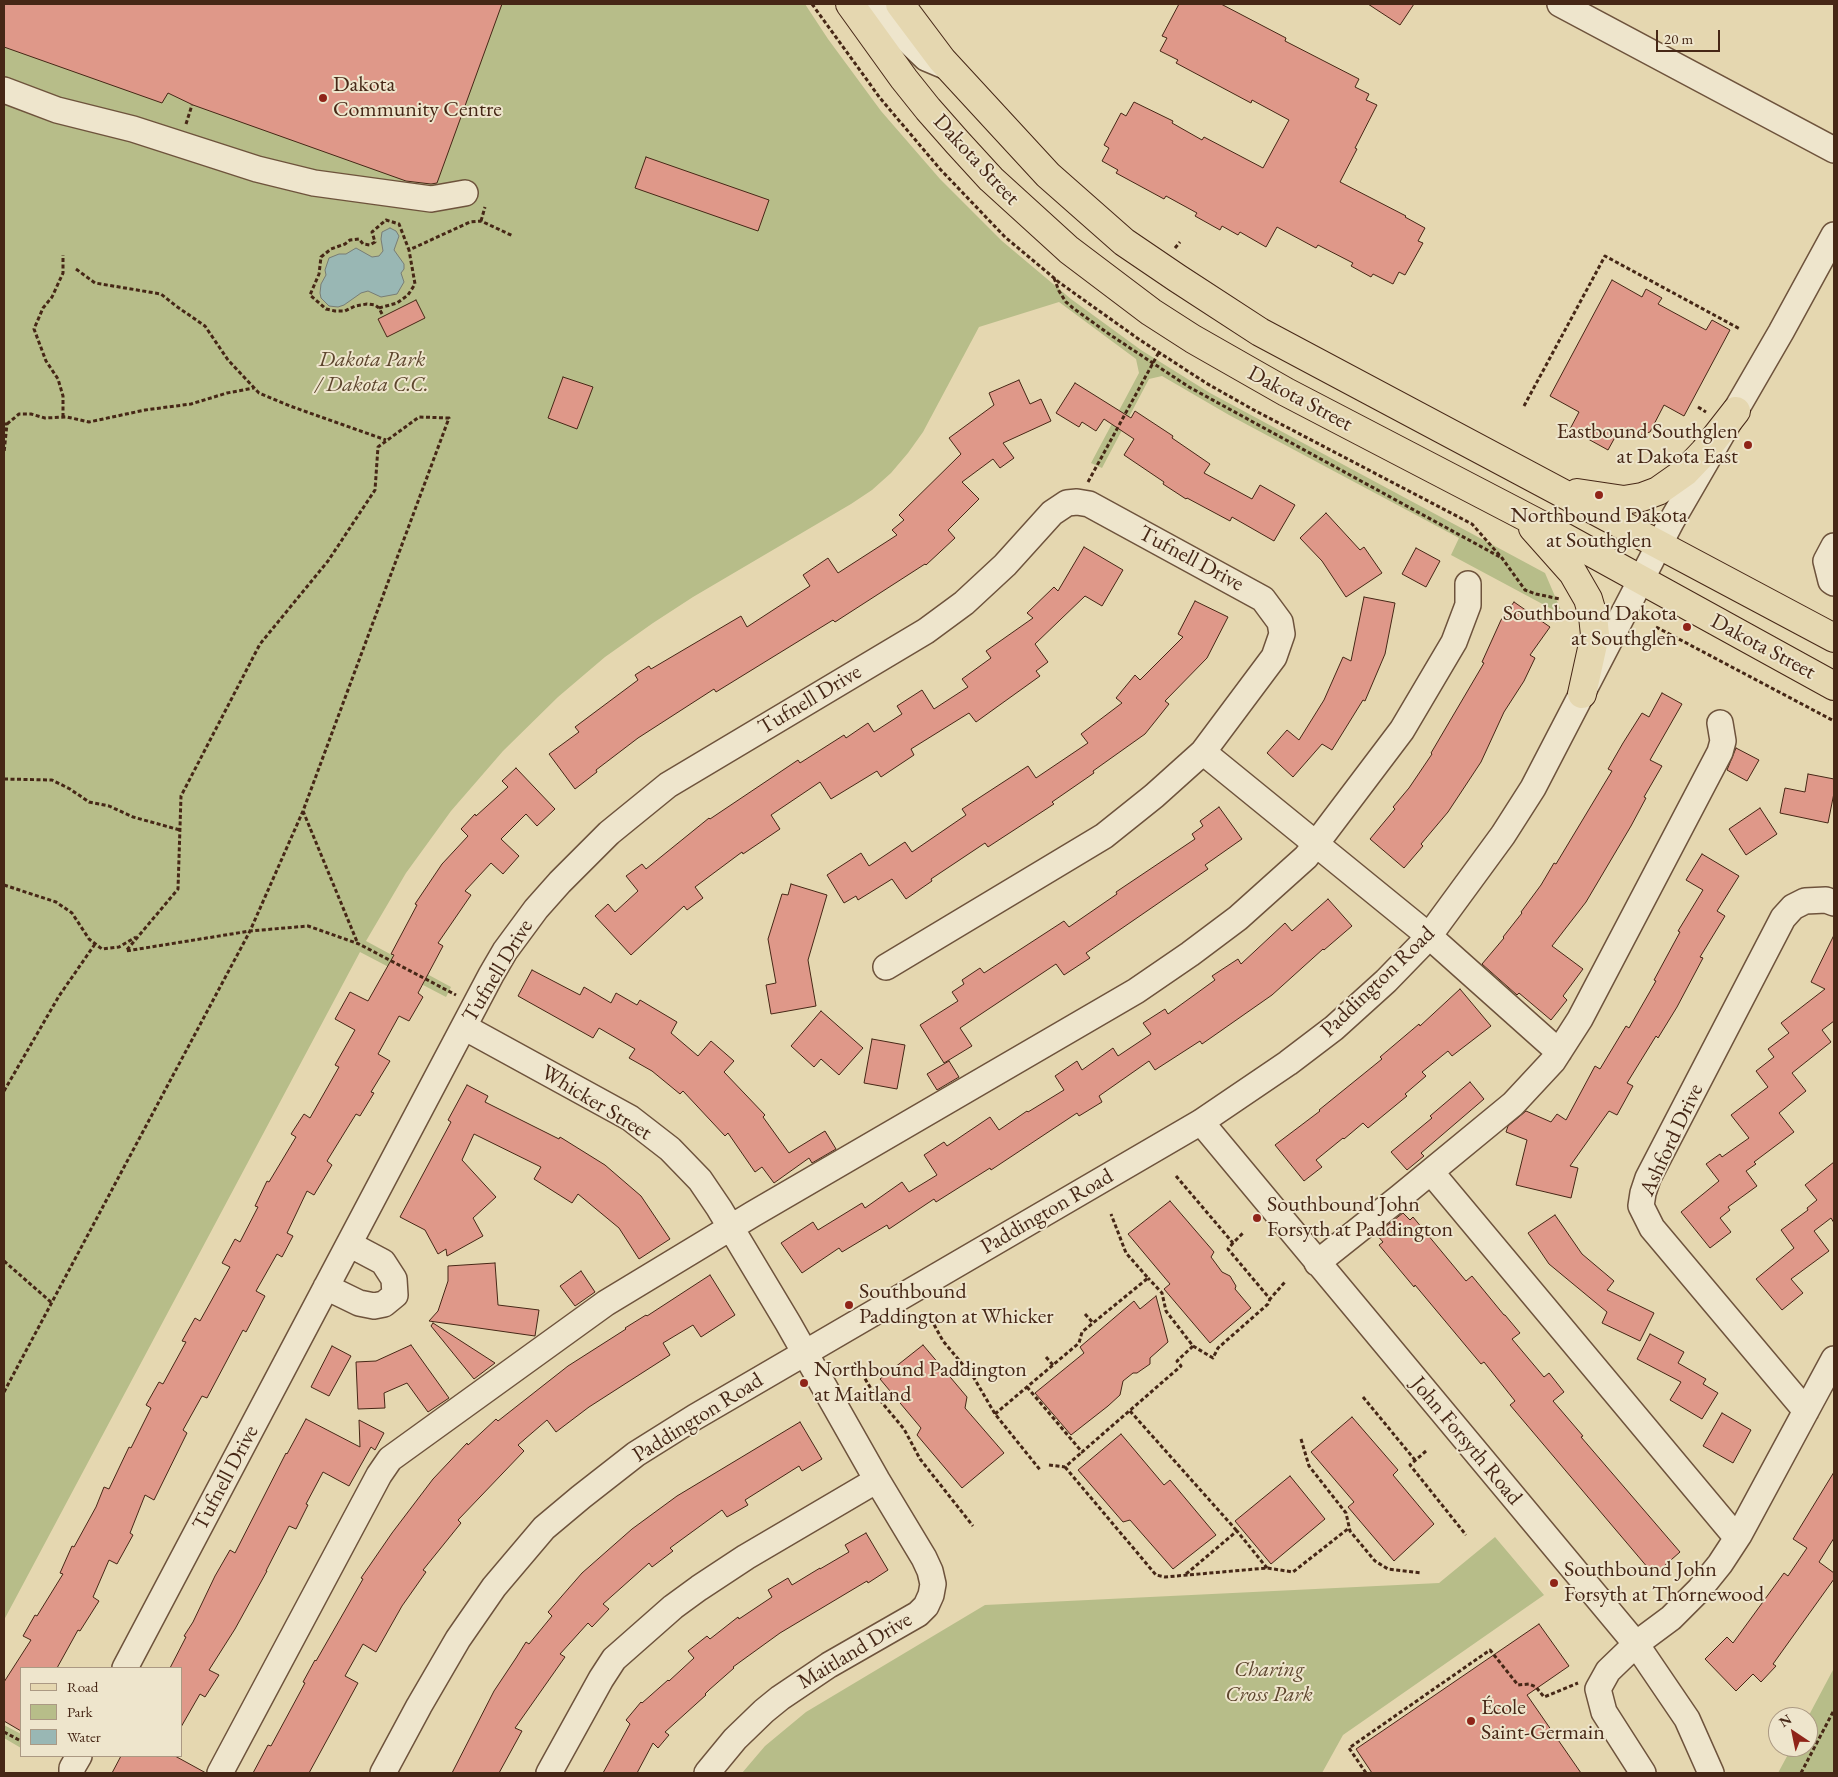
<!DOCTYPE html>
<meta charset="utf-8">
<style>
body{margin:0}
#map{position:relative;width:1838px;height:1777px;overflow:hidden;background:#e5d7b0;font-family:"EB Garamond",serif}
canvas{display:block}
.frame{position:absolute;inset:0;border:5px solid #462716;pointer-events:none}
.legend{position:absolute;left:20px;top:1667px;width:162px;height:90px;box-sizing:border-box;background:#eee5cc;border:1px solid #ab9983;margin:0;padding:6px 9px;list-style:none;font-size:15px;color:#462716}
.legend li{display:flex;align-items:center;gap:10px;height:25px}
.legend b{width:25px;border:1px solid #ab9983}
.north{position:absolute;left:1768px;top:1707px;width:50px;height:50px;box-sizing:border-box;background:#eee5cc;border:1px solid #ab9983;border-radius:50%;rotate:326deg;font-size:14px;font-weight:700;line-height:20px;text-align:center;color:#462716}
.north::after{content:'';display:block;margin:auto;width:18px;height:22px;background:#8f2418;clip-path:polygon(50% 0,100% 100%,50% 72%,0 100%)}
.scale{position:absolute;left:1656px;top:30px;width:64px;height:22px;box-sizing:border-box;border:2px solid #462716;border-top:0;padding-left:6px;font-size:15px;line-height:18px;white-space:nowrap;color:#462716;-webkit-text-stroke:4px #eee5cc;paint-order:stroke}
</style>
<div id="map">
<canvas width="1838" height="1777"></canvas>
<div class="frame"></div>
<ul class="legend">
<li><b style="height:6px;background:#e5d7b0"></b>Road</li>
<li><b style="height:14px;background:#b7bd89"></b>Park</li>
<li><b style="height:14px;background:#99b7b4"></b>Water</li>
</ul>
<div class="north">N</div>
<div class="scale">20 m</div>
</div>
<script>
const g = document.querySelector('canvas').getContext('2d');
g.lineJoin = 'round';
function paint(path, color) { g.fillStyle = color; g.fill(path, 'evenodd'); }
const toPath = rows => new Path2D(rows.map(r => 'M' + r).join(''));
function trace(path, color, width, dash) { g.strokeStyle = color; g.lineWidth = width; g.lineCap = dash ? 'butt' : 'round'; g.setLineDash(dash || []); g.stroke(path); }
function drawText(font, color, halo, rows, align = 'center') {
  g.font = font + ' "EB Garamond",serif'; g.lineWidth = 4; g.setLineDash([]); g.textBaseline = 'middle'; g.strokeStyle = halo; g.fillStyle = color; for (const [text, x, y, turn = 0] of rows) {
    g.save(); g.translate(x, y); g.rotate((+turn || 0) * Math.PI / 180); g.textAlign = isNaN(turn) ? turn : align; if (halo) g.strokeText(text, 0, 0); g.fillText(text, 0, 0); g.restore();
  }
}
paint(toPath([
 [4,4,805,4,828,39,881,111,940,179,1002,241,1071,299,1141,350,1210,393,1545,573,1563,615,1451,555,1459,538,1229,415,1162,376,1149,379,1102,468,1091,463,1139,373,1136,359,1059,302,979,327,923,432,908,453,891,473,872,490,851,504,693,597,653,623,605,657,558,697,503,751,451,811,406,873,366,941,451,987,446,997,360,952,4,1620],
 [1495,1537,1544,1595,1343,1735,1322,1773,742,1773,765,1746,806,1712,985,1605,1439,1583],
 [1834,1668,1834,1773,1778,1773,1792,1747,1808,1747,1808,1717],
 [4,1725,21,1734,21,1748,4,1738]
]), '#b7bd89');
const water = toPath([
 [390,228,396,231,399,236,394,250,404,264,404,269,401,273,404,282,397,294,381,297,368,291,361,293,344,305,338,307,329,306,321,298,320,293,321,284,326,275,325,270,329,258,339,254,346,254,356,248,372,257,379,256,383,251,381,239,382,232,390,228]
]);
paint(water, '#99b7b4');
trace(water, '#787d75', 1);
const building = toPath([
 [4,4,502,4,437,183,431,184,406,181,193,105,168,93,162,103,4,47,4,4],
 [1179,4,1221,4,1286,38,1285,41,1359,79,1355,87,1369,94,1366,100,1377,105,1355,148,1357,149,1340,182,1406,216,1405,217,1425,228,1418,241,1423,243,1405,275,1399,272,1393,284,1373,274,1371,277,1351,266,1353,263,1318,245,1316,248,1277,227,1266,247,1240,232,1238,235,1222,226,1220,230,1195,216,1197,213,1166,196,1164,199,1116,173,1118,170,1102,161,1109,148,1104,145,1121,113,1126,116,1134,102,1173,121,1172,123,1202,140,1204,137,1263,168,1289,120,1252,100,1251,103,1176,63,1178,60,1160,51,1167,38,1162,36,1179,4],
 [1368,4,1414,4,1400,25,1368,4],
 [646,157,769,200,758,231,635,188,646,157],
 [1612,280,1642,297,1646,289,1662,298,1658,304,1706,330,1712,320,1730,330,1684,416,1664,405,1650,432,1633,437,1619,430,1608,450,1570,429,1579,412,1550,396,1612,280],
 [416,300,425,318,387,337,378,319,416,300],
 [563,377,593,387,577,429,548,418,563,377],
 [1019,380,1030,404,1041,399,1051,421,1003,443,1014,458,1000,468,993,459,962,482,979,499,948,530,955,538,926,565,925,564,835,622,833,620,716,692,714,689,638,738,596,770,597,772,575,789,549,754,579,732,575,727,638,680,635,675,649,666,651,669,741,616,747,627,810,586,803,575,828,558,838,573,897,535,892,530,904,520,899,515,961,454,949,438,994,405,989,393,1019,380],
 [1075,383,1131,418,1135,411,1173,436,1172,438,1210,464,1204,473,1252,499,1260,485,1295,505,1274,541,1232,517,1230,521,1187,498,1186,499,1163,484,1164,482,1124,455,1134,439,1104,419,1096,431,1082,422,1079,427,1056,413,1075,383],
 [1326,513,1360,550,1364,547,1382,573,1346,597,1322,561,1300,538,1326,513],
 [1084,547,1123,570,1102,606,1085,596,1035,644,1048,662,1036,671,1040,676,976,722,969,713,911,749,914,755,881,777,877,771,831,799,820,782,771,815,780,829,743,854,742,852,695,887,703,898,687,910,684,906,631,955,595,916,608,904,615,912,638,891,626,876,642,864,646,869,709,818,710,819,798,760,800,763,844,735,846,738,868,723,874,732,902,714,897,706,922,690,934,709,968,687,962,679,991,658,986,651,1033,618,1027,613,1054,587,1058,591,1084,547],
 [1416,548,1440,561,1426,587,1402,574,1416,548],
 [1364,597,1395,603,1385,654,1365,701,1363,700,1332,750,1322,744,1293,777,1267,753,1287,730,1299,740,1324,700,1343,657,1351,661,1364,597],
 [1195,601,1228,617,1207,658,1165,701,1169,704,1145,734,1093,771,1094,773,1052,802,1054,804,988,847,985,843,931,879,932,881,906,899,892,879,858,900,856,896,844,903,827,875,861,853,869,866,905,842,912,852,966,815,962,809,1028,766,1036,778,1088,743,1081,734,1122,703,1116,698,1135,675,1140,680,1183,637,1178,634,1195,601],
 [1514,602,1550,627,1530,655,1535,658,1524,681,1504,712,1481,762,1448,812,1421,844,1423,846,1404,868,1370,839,1395,809,1393,807,1409,788,1432,754,1431,753,1484,663,1482,662,1501,620,1514,602],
 [1662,693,1682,704,1650,760,1662,766,1644,797,1646,798,1631,826,1586,902,1552,946,1583,969,1563,996,1567,1000,1551,1020,1519,993,1517,995,1482,964,1504,938,1503,937,1522,913,1521,912,1541,885,1554,863,1556,864,1612,771,1608,769,1623,743,1642,713,1649,717,1662,693],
 [1736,748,1759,760,1747,781,1727,770,1736,748],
 [516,768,555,809,537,826,526,814,501,839,519,856,503,874,491,863,465,891,471,895,438,943,443,946,418,993,423,997,409,1021,399,1016,378,1054,390,1061,371,1092,374,1093,360,1116,356,1114,327,1161,332,1165,314,1195,307,1191,287,1233,293,1236,282,1257,277,1254,256,1291,265,1296,246,1332,243,1330,207,1398,202,1396,183,1430,187,1433,154,1500,145,1495,130,1533,133,1535,117,1564,109,1560,93,1597,99,1601,80,1631,78,1630,57,1668,21,1668,21,1731,4,1721,4,1682,31,1640,23,1636,35,1615,37,1616,63,1574,60,1573,72,1546,74,1547,96,1507,104,1487,109,1489,129,1447,131,1448,151,1408,146,1405,159,1382,163,1384,186,1342,182,1341,195,1318,200,1321,230,1267,222,1263,235,1239,240,1242,258,1207,255,1206,267,1181,269,1182,296,1137,291,1134,304,1114,310,1118,339,1067,335,1065,355,1030,335,1019,350,992,368,1001,394,955,391,954,417,905,415,904,442,864,468,836,461,829,475,814,476,816,508,787,502,781,516,768],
 [1808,774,1834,779,1834,793,1828,823,1780,813,1785,788,1805,792,1808,774],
 [1219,807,1242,839,1205,865,1208,869,1086,953,1090,958,1064,975,1056,964,960,1028,972,1046,944,1063,920,1025,958,1001,952,992,964,984,962,980,980,968,984,973,1064,921,1069,927,1117,894,1116,892,1195,839,1192,834,1203,826,1200,821,1219,807],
 [1760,808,1777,834,1746,855,1729,829,1760,808],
 [1702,854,1739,876,1717,911,1725,916,1700,957,1703,958,1677,1007,1658,1038,1656,1036,1627,1083,1633,1086,1617,1115,1609,1111,1570,1166,1578,1168,1571,1198,1516,1185,1527,1140,1506,1132,1508,1126,1526,1111,1551,1122,1557,1114,1566,1120,1595,1066,1600,1069,1626,1026,1629,1028,1656,981,1654,980,1680,932,1678,931,1703,890,1686,880,1702,854],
 [791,884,827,895,808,960,816,1006,771,1014,766,985,776,983,768,939,782,894,788,895,791,884],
 [1328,899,1352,926,1324,950,1323,949,1272,995,1202,1044,1200,1041,1155,1070,1149,1061,1099,1096,1102,1102,1079,1116,1077,1113,991,1170,990,1168,936,1202,934,1199,889,1229,887,1225,842,1252,839,1248,802,1273,781,1243,813,1222,818,1230,862,1203,865,1208,902,1182,909,1192,937,1175,924,1155,944,1142,947,1146,990,1117,999,1130,1027,1111,1028,1112,1064,1090,1055,1076,1077,1061,1082,1070,1113,1048,1118,1056,1151,1034,1143,1023,1165,1009,1168,1014,1215,980,1212,976,1238,959,1241,964,1285,923,1292,931,1328,899],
 [1834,935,1834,1021,1822,1030,1831,1042,1792,1073,1806,1091,1779,1113,1794,1132,1754,1162,1756,1164,1746,1171,1757,1186,1728,1207,1730,1210,1720,1218,1731,1232,1710,1248,1681,1212,1719,1181,1706,1164,1720,1154,1722,1157,1749,1138,1731,1115,1768,1087,1756,1071,1774,1057,1768,1049,1789,1033,1781,1023,1825,989,1811,982,1834,935],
 [532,970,580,995,584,987,611,1003,616,993,637,1005,640,1000,677,1022,671,1033,698,1056,711,1041,734,1061,724,1072,765,1115,763,1117,789,1153,825,1131,836,1149,812,1163,809,1158,774,1183,762,1167,755,1172,728,1133,725,1136,683,1091,680,1094,652,1071,629,1058,635,1049,599,1028,593,1038,518,996,532,970],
 [1460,989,1491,1026,1452,1056,1448,1051,1422,1072,1426,1076,1405,1094,1407,1096,1368,1128,1363,1123,1344,1139,1343,1138,1316,1160,1322,1167,1304,1181,1275,1145,1320,1111,1319,1110,1382,1059,1380,1057,1419,1024,1420,1026,1460,989],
 [821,1011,863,1048,839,1075,821,1059,814,1067,791,1046,821,1011],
 [872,1039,905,1045,897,1089,864,1083,872,1039],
 [949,1061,959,1077,937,1090,927,1074,949,1061],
 [1470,1082,1484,1099,1421,1153,1424,1156,1407,1170,1391,1152,1432,1118,1430,1116,1470,1082],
 [467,1085,488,1096,485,1102,559,1139,560,1137,605,1165,641,1196,670,1239,639,1259,619,1228,578,1194,572,1203,534,1179,541,1167,474,1134,462,1160,496,1197,473,1218,483,1236,447,1256,446,1249,438,1254,425,1230,400,1217,451,1122,448,1120,467,1085],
 [1834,1162,1834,1223,1831,1218,1814,1231,1829,1251,1791,1279,1803,1293,1782,1310,1756,1279,1794,1248,1781,1230,1808,1210,1807,1208,1817,1200,1805,1185,1834,1162],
 [1170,1201,1214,1252,1211,1257,1222,1272,1230,1276,1236,1286,1235,1289,1251,1308,1210,1343,1164,1289,1170,1284,1128,1234,1170,1201],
 [1403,1213,1410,1220,1413,1217,1466,1281,1472,1276,1504,1315,1505,1315,1520,1333,1512,1339,1544,1377,1549,1373,1564,1392,1553,1401,1583,1436,1581,1437,1680,1552,1654,1575,1510,1405,1515,1401,1484,1362,1481,1364,1415,1285,1414,1287,1379,1245,1383,1242,1376,1234,1403,1213],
 [1555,1215,1582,1254,1614,1281,1607,1290,1654,1313,1640,1341,1602,1323,1607,1312,1549,1264,1528,1233,1555,1215],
 [495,1263,498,1305,539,1310,535,1336,429,1321,438,1311,448,1281,448,1266,495,1263],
 [581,1271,595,1292,575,1306,560,1286,581,1271],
 [710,1275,735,1315,701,1337,693,1325,663,1343,670,1355,589,1407,556,1432,547,1420,518,1445,524,1451,458,1520,461,1523,423,1570,426,1572,402,1606,376,1652,363,1644,345,1676,358,1683,309,1773,253,1773,268,1745,271,1746,305,1683,303,1682,315,1660,316,1661,363,1579,361,1578,392,1533,433,1479,467,1443,468,1445,496,1419,498,1421,568,1366,626,1329,625,1328,646,1315,647,1316,710,1275],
 [1156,1296,1168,1342,1150,1358,1150,1364,1137,1373,1133,1373,1123,1381,1120,1395,1108,1406,1071,1435,1035,1393,1084,1353,1080,1347,1134,1301,1140,1309,1156,1296],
 [433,1323,495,1363,474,1379,431,1326,433,1323],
 [1650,1334,1684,1352,1678,1363,1706,1379,1703,1384,1718,1393,1702,1419,1670,1400,1681,1382,1637,1359,1650,1334],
 [411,1345,449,1398,428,1412,407,1383,384,1393,385,1408,358,1409,356,1362,376,1361,411,1345],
 [923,1345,967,1397,965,1408,1004,1453,962,1488,917,1435,921,1428,880,1379,923,1345],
 [332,1346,351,1356,329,1396,311,1387,332,1346],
 [1722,1413,1751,1430,1733,1463,1703,1446,1722,1413],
 [1352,1417,1398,1470,1393,1475,1434,1524,1394,1561,1348,1507,1354,1502,1311,1452,1352,1417],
 [306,1419,360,1447,359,1420,384,1433,375,1450,371,1447,349,1486,323,1472,306,1504,308,1505,296,1529,289,1526,266,1571,267,1571,235,1629,209,1670,219,1675,205,1697,200,1694,181,1727,181,1668,170,1668,186,1637,184,1636,193,1622,215,1576,230,1550,235,1553,286,1453,287,1454,306,1419],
 [800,1422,822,1459,802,1471,799,1466,745,1500,748,1505,727,1517,722,1510,670,1548,673,1551,652,1567,649,1563,603,1604,609,1609,592,1627,588,1623,560,1654,565,1657,515,1728,522,1731,499,1773,452,1773,494,1691,516,1658,526,1642,529,1644,552,1616,548,1612,582,1573,632,1529,677,1496,800,1422],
 [1121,1434,1164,1485,1170,1480,1216,1535,1173,1569,1130,1520,1123,1522,1078,1470,1121,1434],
 [1834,1472,1834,1538,1819,1562,1834,1573,1834,1579,1773,1664,1776,1666,1761,1682,1753,1674,1736,1691,1705,1659,1727,1637,1733,1643,1784,1573,1788,1576,1807,1548,1793,1539,1834,1472],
 [1290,1476,1325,1519,1271,1564,1235,1521,1290,1476],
 [866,1533,888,1570,868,1583,867,1581,780,1633,733,1667,734,1668,709,1690,705,1694,706,1695,665,1732,669,1735,658,1748,653,1743,637,1773,603,1773,630,1724,626,1720,641,1702,642,1703,668,1680,669,1681,694,1658,688,1651,707,1636,710,1639,738,1617,739,1619,772,1597,768,1590,788,1578,792,1585,820,1568,820,1569,849,1552,845,1545,866,1533],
 [1539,1624,1569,1666,1527,1695,1581,1773,1372,1773,1356,1749,1539,1624],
 [121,1756,175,1756,206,1773,112,1773,121,1756]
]);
paint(building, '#df9889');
trace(building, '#462716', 1);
const minor = toPath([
 [880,4,906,39,926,58,945,66],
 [1560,4,1834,150],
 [4,90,57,110,133,129,257,169,314,183,431,199,465,193],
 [1834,546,1826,561,1831,581,1834,583],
 [1203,752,1429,936,1559,1052],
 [464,1027,630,1118,670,1149,700,1180,719,1208,788,1323,877,1480,924,1558,930,1571,933,1584,931,1595,926,1606,918,1614,829,1665,780,1698,764,1711,735,1739,707,1773],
 [1201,1122,1636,1644,1687,1719,1711,1773],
 [1431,1172,1737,1538],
 [1317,1263,1400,1197,1513,1104,1553,1061,1580,1019,1720,752,1723,741,1720,723],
 [326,1287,359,1303,374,1306,384,1304,395,1295,394,1279,383,1262,349,1244],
 [1806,1411,1652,1228,1641,1206,1643,1193,1648,1178,1783,918,1793,907,1805,901,1826,900,1834,903],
 [125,1668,491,975,505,951,536,909,560,882,609,833,668,785,926,631,964,603,1005,565,1052,513,1067,503,1077,502,1089,504,1263,599,1280,622,1282,634,1274,657,1203,752,1154,796,1104,836,886,967],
 [72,1773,72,1768,79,1756],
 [220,1773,379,1475,390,1459,606,1303,753,1214,1136,991,1190,954,1238,918,1306,857,1402,730,1454,642,1468,605,1468,584],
 [383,1773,419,1706,458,1639,494,1587,544,1528,581,1497,636,1454,695,1417,1201,1122,1288,1063,1334,1028,1386,981,1419,947,1429,936,1503,835,1533,788,1671,522,1781,332,1834,235],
 [549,1773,601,1679,614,1659,673,1607,699,1588,746,1557,877,1480],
 [1643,1773,1604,1712,1598,1689,1608,1671,1636,1644,1671,1618,1699,1590,1720,1564,1739,1535,1834,1359]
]);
const major = toPath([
 [850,4,904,79,928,109,958,143,991,179,1069,250,1151,312,1193,339,1286,392,1549,529,1834,686],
 [900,4,942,60,1048,175,1124,242,1177,278,1260,332,1834,638],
 [1577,493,1624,500,1642,497,1658,491,1685,472,1704,452,1736,411],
 [1533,528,1573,573,1588,599,1593,616,1595,635,1582,694]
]);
trace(minor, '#6e533c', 28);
trace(major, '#462716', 30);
trace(toPath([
 [812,4,880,98,940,169,1005,237,1060,283,1140,340,1206,383,1252,409,1472,524,1502,558,1525,590,1536,594,1560,599],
 [186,124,192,105],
 [481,221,485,207],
 [1175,248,1180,242],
 [76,269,95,283,161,294,176,306,205,326,228,360,259,393,290,406,386,440],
 [1054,278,1059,291,1066,302,1073,308,1109,334,1189,387,1500,557],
 [379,308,397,303,408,295,415,284,409,250],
 [382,314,379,308,375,305,367,304,355,306,345,311,335,311,326,309,310,295,319,274,321,257,331,249,345,244,350,240,359,239,363,244,370,245,375,242,372,232,386,220,399,224,409,250,470,222,481,221,513,236],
 [1524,406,1605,256,1740,329],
 [1698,407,1706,412],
 [63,417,63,396,58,379,46,361,34,329,43,308,52,297,63,273,63,255],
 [4,424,7,424,4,453],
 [7,424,19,414,31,414,45,418,67,417,89,422,145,410,191,404,227,393,254,388],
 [1088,482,1159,352],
 [1656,627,1834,721],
 [4,779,52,780,70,789,89,802,109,806,133,817,180,830],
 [303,811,358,944],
 [4,885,56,902,72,913,89,939,102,949,119,947,136,937],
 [4,1091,59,996,95,944],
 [1176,1176,1233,1243,1244,1232],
 [1233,1243,1228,1249,1270,1299,1285,1282],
 [4,1261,52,1303],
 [1085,1314,1093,1323],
 [931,1319,943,1341,974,1378,995,1414,1041,1471],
 [1193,1346,1213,1358,1218,1348,1268,1304,1270,1299],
 [1046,1357,1053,1365],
 [855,1362,873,1392,904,1429,920,1459,973,1526],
 [1027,1387,1082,1452,1181,1366,1177,1361,1193,1346,1166,1311,1162,1293,1148,1278],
 [4,1392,250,931,303,811,449,418,419,417,378,447,375,490,328,561,260,644,181,796,178,889,126,951,250,931,308,926,359,944,456,995],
 [1363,1397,1415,1460],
 [1130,1411,1237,1531],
 [995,1414,1079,1343,1082,1332,1148,1278,1126,1253,1111,1214],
 [1301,1439,1309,1466,1346,1513,1350,1531,1375,1561,1388,1569,1422,1573],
 [1426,1451,1410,1465,1466,1535],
 [1049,1465,1065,1467,1082,1452],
 [1065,1467,1156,1575,1165,1577,1267,1568,1293,1572,1349,1528],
 [1186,1574,1237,1531,1267,1568],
 [4,1732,21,1741],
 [1366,1773,1349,1748,1490,1650,1518,1685,1529,1684,1536,1687,1544,1697,1578,1683],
 [1801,1773,1834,1710]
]), '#462716', 3, [4, 2.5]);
trace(minor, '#eee5cc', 25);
trace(major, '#e5d7b0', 28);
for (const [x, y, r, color] of [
 [323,98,5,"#8f2418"],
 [1748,445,5,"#8f2418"],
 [1599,495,5,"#8f2418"],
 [1687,627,5,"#8f2418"],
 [1257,1218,5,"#8f2418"],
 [849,1305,5,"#8f2418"],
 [804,1383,5,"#8f2418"],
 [1554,1583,5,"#8f2418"],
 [1471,1721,5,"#8f2418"]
]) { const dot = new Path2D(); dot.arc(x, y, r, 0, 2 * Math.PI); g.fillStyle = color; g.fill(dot); trace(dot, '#eee5cc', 2); }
drawText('22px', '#462716', '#eee5cc', [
 ["Dakota",333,85],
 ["Community Centre",333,110],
 ["Eastbound Southglen",1738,432,"right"],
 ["at Dakota East",1738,457,"right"],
 ["Northbound Dakota",1599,516,"center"],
 ["at Southglen",1599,541,"center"],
 ["Southbound Dakota",1677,614,"right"],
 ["at Southglen",1677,639,"right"],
 ["Southbound John",1267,1205],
 ["Forsyth at Paddington",1267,1230],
 ["Southbound",859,1292],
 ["Paddington at Whicker",859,1317],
 ["Northbound Paddington",814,1370],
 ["at Maitland",814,1395],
 ["Southbound John",1564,1570],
 ["Forsyth at Thornewood",1564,1595],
 ["École",1481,1708],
 ["Saint-Germain",1481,1733]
], 'left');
drawText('22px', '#462716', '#eee5cc', [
 ["Dakota Street",976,160,47],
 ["Dakota Street",1300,399,28],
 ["Tufnell Drive",1191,559,28],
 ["Dakota Street",1763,647,28],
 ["Tufnell Drive",810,700,-31],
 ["Tufnell Drive",498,971,-59],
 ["Paddington Road",1378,982,-44],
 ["Whicker Street",596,1103,31],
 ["Ashford Drive",1672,1140,-65],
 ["Paddington Road",1047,1212,-30],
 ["Paddington Road",698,1418,-32],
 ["John Forsyth Road",1466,1441,50],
 ["Tufnell Drive",226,1478,-62],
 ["Maitland Drive",855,1651,-31]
]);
drawText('italic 22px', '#5d452d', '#eee5cc', [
 ["Dakota Park",372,360],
 ["/ Dakota C.C.",372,385],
 ["Charing",1269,1670],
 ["Cross Park",1269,1695]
]);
</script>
